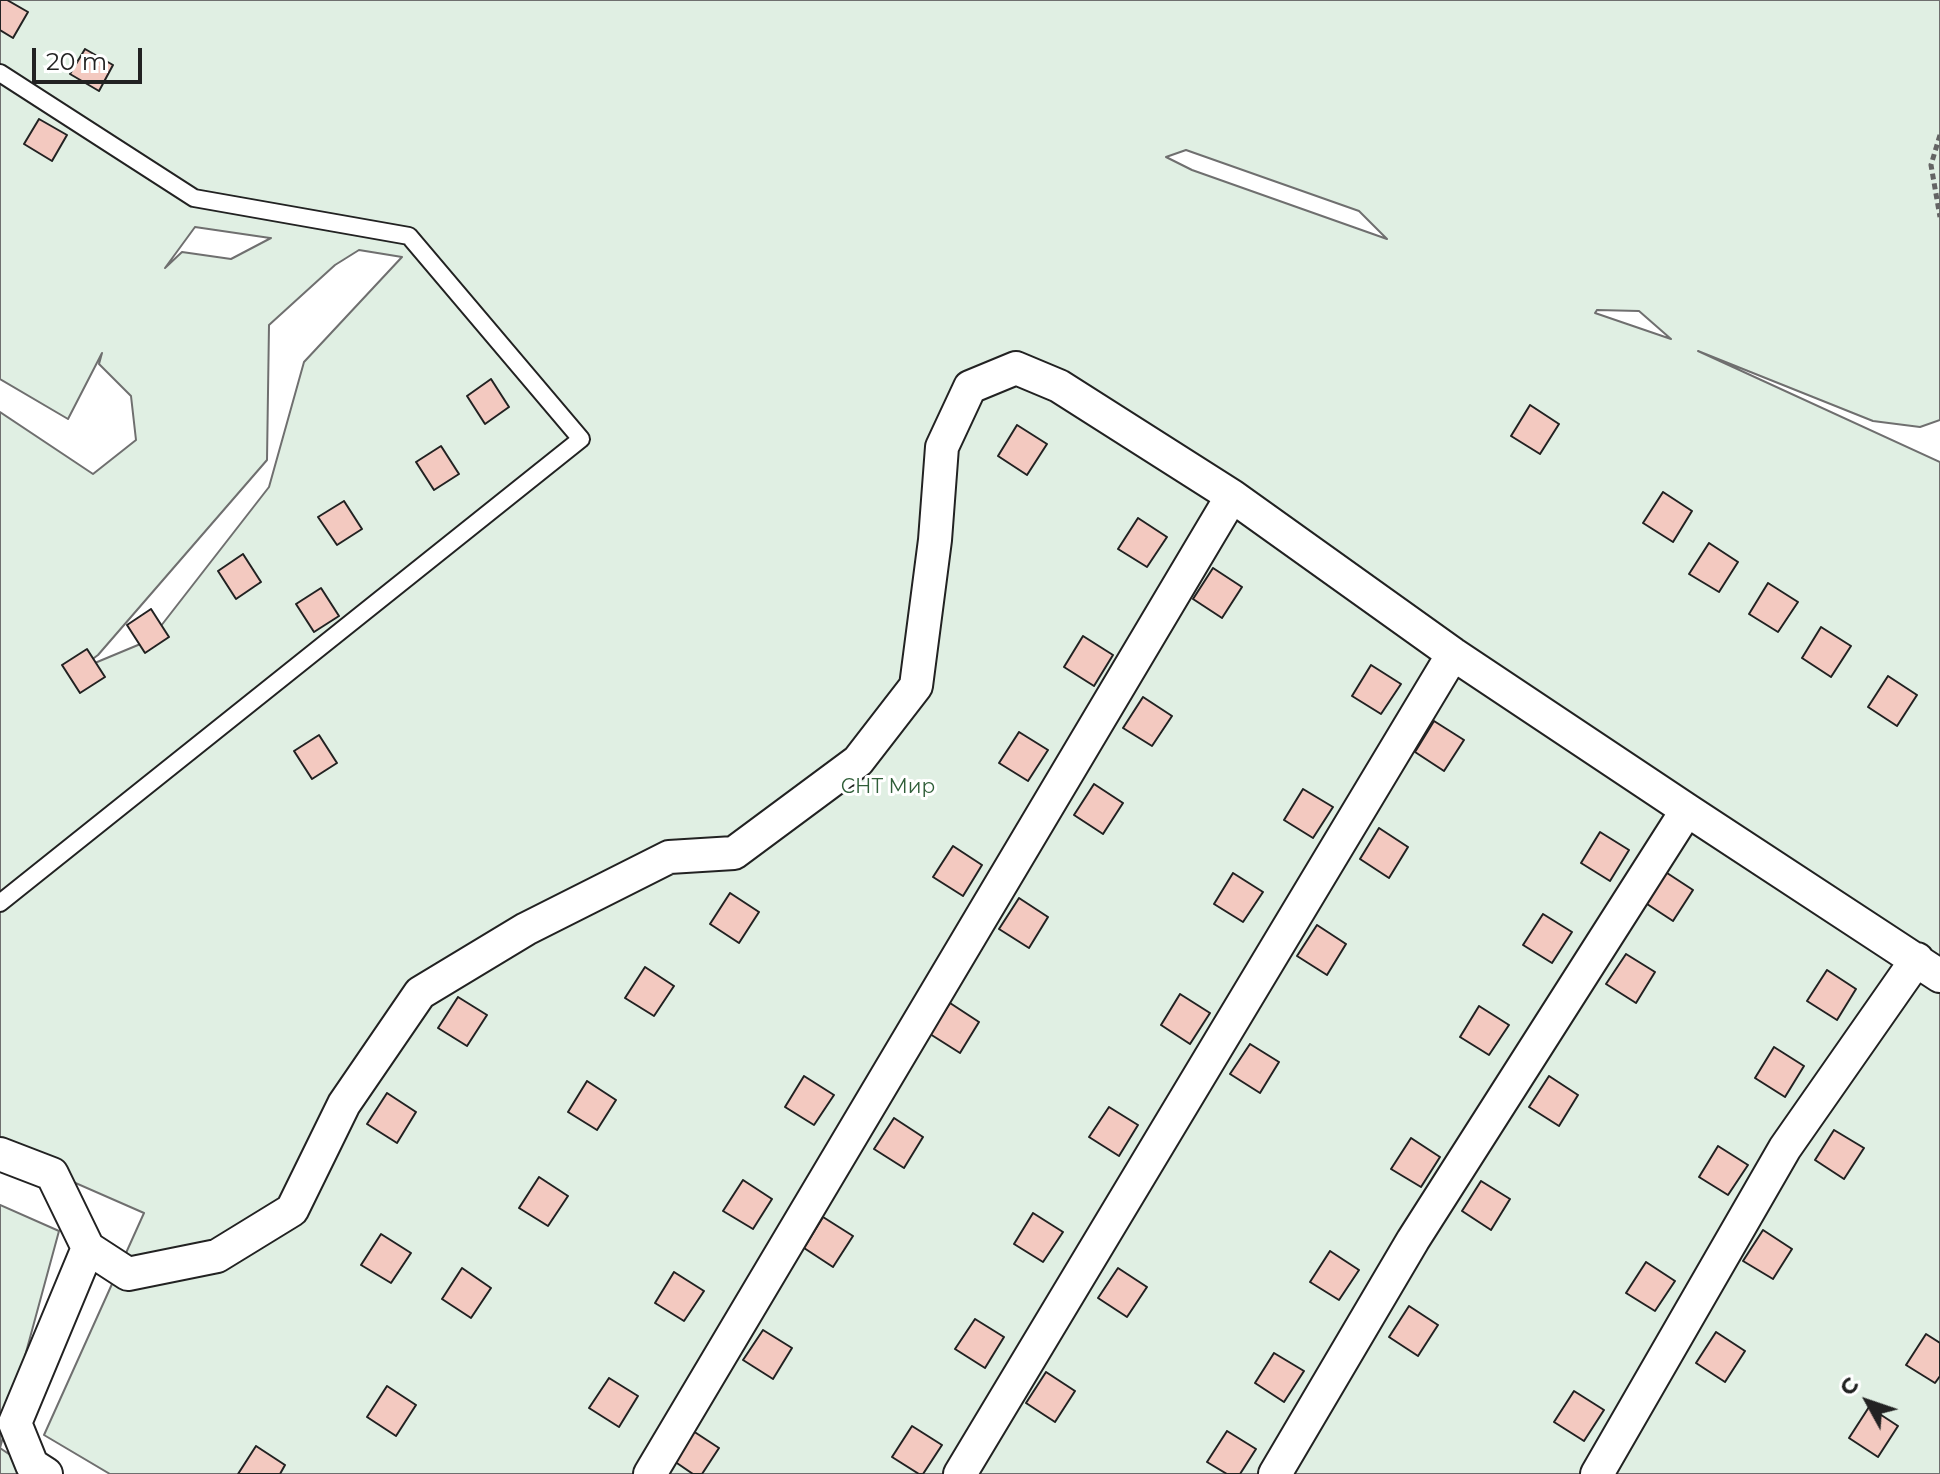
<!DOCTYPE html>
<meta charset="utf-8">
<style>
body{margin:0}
#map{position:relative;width:1940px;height:1474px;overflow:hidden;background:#fff;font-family:Montserrat,sans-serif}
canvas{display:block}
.north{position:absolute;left:1828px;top:1362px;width:80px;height:80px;-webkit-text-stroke:6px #fff;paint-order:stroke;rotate:310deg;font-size:22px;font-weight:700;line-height:32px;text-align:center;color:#222}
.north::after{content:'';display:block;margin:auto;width:28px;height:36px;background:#222;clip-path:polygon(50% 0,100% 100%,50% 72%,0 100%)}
.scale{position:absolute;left:32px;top:48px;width:110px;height:36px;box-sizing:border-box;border:4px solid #222;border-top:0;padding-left:10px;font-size:24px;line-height:28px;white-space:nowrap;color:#222;-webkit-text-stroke:6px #fff;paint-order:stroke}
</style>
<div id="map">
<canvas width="1940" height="1474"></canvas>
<div class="north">С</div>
<div class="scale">20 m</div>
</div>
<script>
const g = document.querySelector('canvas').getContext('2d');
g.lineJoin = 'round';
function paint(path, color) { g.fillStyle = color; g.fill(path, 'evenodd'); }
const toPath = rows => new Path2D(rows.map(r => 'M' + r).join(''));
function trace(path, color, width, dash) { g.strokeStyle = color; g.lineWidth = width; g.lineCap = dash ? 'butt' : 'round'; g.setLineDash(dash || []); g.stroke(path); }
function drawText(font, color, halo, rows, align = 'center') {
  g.font = font + ' Montserrat,sans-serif'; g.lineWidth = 6; g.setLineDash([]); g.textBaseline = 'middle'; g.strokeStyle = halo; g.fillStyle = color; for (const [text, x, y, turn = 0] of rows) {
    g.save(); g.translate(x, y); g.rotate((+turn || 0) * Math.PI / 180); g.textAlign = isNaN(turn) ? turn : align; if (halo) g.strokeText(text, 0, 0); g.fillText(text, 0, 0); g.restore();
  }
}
const green = toPath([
 [0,0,1940,0,1940,420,1920,427,1873,421,1698,351,1940,462,1940,1474,110,1474,44,1435,144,1213,0,1150,0,412,93,474,136,440,131,396,99,364,102,353,68,419,0,379,0,0],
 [1186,150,1359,211,1387,239,1192,170,1166,157,1186,150],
 [195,227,270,238,271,238,231,259,182,252,165,268,195,227],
 [359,250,402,257,304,362,269,487,150,640,78,670,98,655,267,460,269,325,335,265,359,250],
 [1597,310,1639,311,1671,339,1595,313,1597,310],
 [0,1205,59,1231,0,1448,39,1474,0,1474,0,1205]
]);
paint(green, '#e0efe3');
trace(green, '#6f6f6f', 2);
const building = toPath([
 [0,0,7,0,28,12,13,38,0,30,0,0],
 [85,49,113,65,99,91,70,74,85,49],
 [39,119,67,135,52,161,24,144,39,119],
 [491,379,509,407,485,424,467,396,491,379],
 [1530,405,1559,424,1540,454,1511,436,1530,405],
 [1017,425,1047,444,1027,475,998,456,1017,425],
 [441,446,459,474,434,490,416,462,441,446],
 [1663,492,1692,511,1673,542,1643,523,1663,492],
 [344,501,362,529,337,545,318,517,344,501],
 [1138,518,1167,537,1147,567,1118,549,1138,518],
 [1709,543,1738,562,1719,592,1689,574,1709,543],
 [243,554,261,582,236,599,218,571,243,554],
 [1213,568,1242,587,1222,618,1193,599,1213,568],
 [1768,583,1798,602,1778,632,1749,614,1768,583],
 [321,588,339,616,314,632,296,604,321,588],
 [151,609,169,637,145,653,127,625,151,609],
 [1821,627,1851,646,1831,677,1802,658,1821,627],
 [1083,636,1113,655,1094,686,1064,667,1083,636],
 [87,649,105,677,80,693,62,665,87,649],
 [1371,665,1401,684,1381,714,1352,696,1371,665],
 [1888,676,1917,695,1897,726,1868,707,1888,676],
 [1143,697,1172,716,1152,746,1123,728,1143,697],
 [1434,721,1464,740,1444,771,1415,752,1434,721],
 [1019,732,1048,750,1028,781,999,763,1019,732],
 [319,735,337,763,312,779,294,751,319,735],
 [1094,784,1123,803,1103,834,1074,815,1094,784],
 [1303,789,1333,807,1313,838,1284,820,1303,789],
 [1379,828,1408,847,1389,878,1360,859,1379,828],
 [1600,832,1629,850,1610,881,1581,863,1600,832],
 [953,846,982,865,963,896,933,877,953,846],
 [1664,871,1693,890,1673,921,1644,902,1664,871],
 [1233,873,1263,892,1243,922,1214,904,1233,873],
 [730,893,759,912,739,943,710,924,730,893],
 [1019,898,1048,917,1029,948,999,929,1019,898],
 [1543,914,1572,932,1552,963,1523,945,1543,914],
 [1317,925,1346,944,1327,975,1297,956,1317,925],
 [1626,954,1655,972,1636,1003,1606,984,1626,954],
 [645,967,674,986,654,1016,625,998,645,967],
 [1827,970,1856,989,1837,1020,1807,1001,1827,970],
 [1180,994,1210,1013,1190,1044,1161,1025,1180,994],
 [458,997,487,1015,467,1046,438,1028,458,997],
 [950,1003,979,1022,960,1053,930,1034,950,1003],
 [1479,1006,1509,1025,1489,1055,1460,1037,1479,1006],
 [1250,1044,1279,1062,1260,1093,1230,1074,1250,1044],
 [1774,1047,1804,1066,1785,1097,1755,1078,1774,1047],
 [804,1076,834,1095,814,1125,785,1107,804,1076],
 [1549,1076,1578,1095,1559,1126,1529,1107,1549,1076],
 [587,1081,616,1100,597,1130,568,1112,587,1081],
 [387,1093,416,1112,397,1143,367,1124,387,1093],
 [1109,1107,1138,1125,1119,1156,1089,1137,1109,1107],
 [894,1118,923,1137,904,1168,874,1149,894,1118],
 [1834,1130,1864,1148,1844,1179,1815,1160,1834,1130],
 [1411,1138,1440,1157,1421,1187,1391,1169,1411,1138],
 [1718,1146,1748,1165,1728,1195,1699,1177,1718,1146],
 [539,1177,568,1196,548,1226,519,1208,539,1177],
 [743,1180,772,1199,753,1229,723,1211,743,1180],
 [1481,1181,1510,1199,1491,1230,1462,1211,1481,1181],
 [1033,1213,1063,1232,1043,1262,1014,1244,1033,1213],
 [823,1217,853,1236,833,1267,804,1248,823,1217],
 [1763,1230,1792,1249,1773,1279,1743,1261,1763,1230],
 [381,1234,411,1253,391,1283,361,1265,381,1234],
 [1330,1251,1359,1270,1339,1300,1310,1282,1330,1251],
 [1646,1262,1675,1281,1655,1311,1626,1293,1646,1262],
 [462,1268,491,1288,471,1318,442,1299,462,1268],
 [1118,1268,1147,1287,1127,1317,1098,1298,1118,1268],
 [674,1272,704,1291,684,1321,655,1303,674,1272],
 [1409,1306,1438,1325,1418,1356,1389,1337,1409,1306],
 [975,1319,1004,1337,985,1368,955,1349,975,1319],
 [763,1330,792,1348,773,1379,743,1360,763,1330],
 [1716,1332,1745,1351,1725,1382,1696,1363,1716,1332],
 [1926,1334,1940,1343,1940,1376,1935,1383,1906,1365,1926,1334],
 [1274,1353,1304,1371,1284,1402,1255,1383,1274,1353],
 [1046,1372,1075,1391,1055,1422,1026,1403,1046,1372],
 [609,1378,638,1396,619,1427,589,1408,609,1378],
 [387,1386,416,1405,396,1436,367,1417,387,1386],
 [1574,1391,1604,1410,1584,1441,1554,1422,1574,1391],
 [1869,1407,1898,1426,1878,1457,1849,1438,1869,1407],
 [912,1426,942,1445,923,1474,919,1474,892,1457,912,1426],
 [690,1429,719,1448,702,1474,693,1474,671,1459,690,1429],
 [1227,1431,1256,1449,1240,1474,1227,1474,1207,1462,1227,1431],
 [256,1446,285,1465,280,1474,238,1474,256,1446]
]);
paint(building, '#f3c9c0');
trace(building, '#222', 2);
const service = toPath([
 [0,73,194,198,409,236,581,439,0,903]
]);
const minor = toPath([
 [0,1154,52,1174,88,1248,15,1423,32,1465,46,1474],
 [88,1248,128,1274,217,1256,292,1210,344,1104,420,993,526,929,669,857,734,853,858,761,916,686,935,540,942,447,970,387,1016,368,1059,386,1232,496,1453,654,1687,810,1940,976],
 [650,1474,1232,496],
 [960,1474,1453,654],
 [1275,1474,1413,1240,1687,810],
 [1597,1474,1785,1148,1917,959]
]);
trace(service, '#222', 20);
trace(minor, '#222', 36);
trace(toPath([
 [1940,135,1931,165,1940,217]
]), '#646464', 5, [6, 4]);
trace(service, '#fff', 16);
trace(minor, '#fff', 32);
drawText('20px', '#2f5e38', '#fff', [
 ["СНТ Мир",888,787]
]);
</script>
